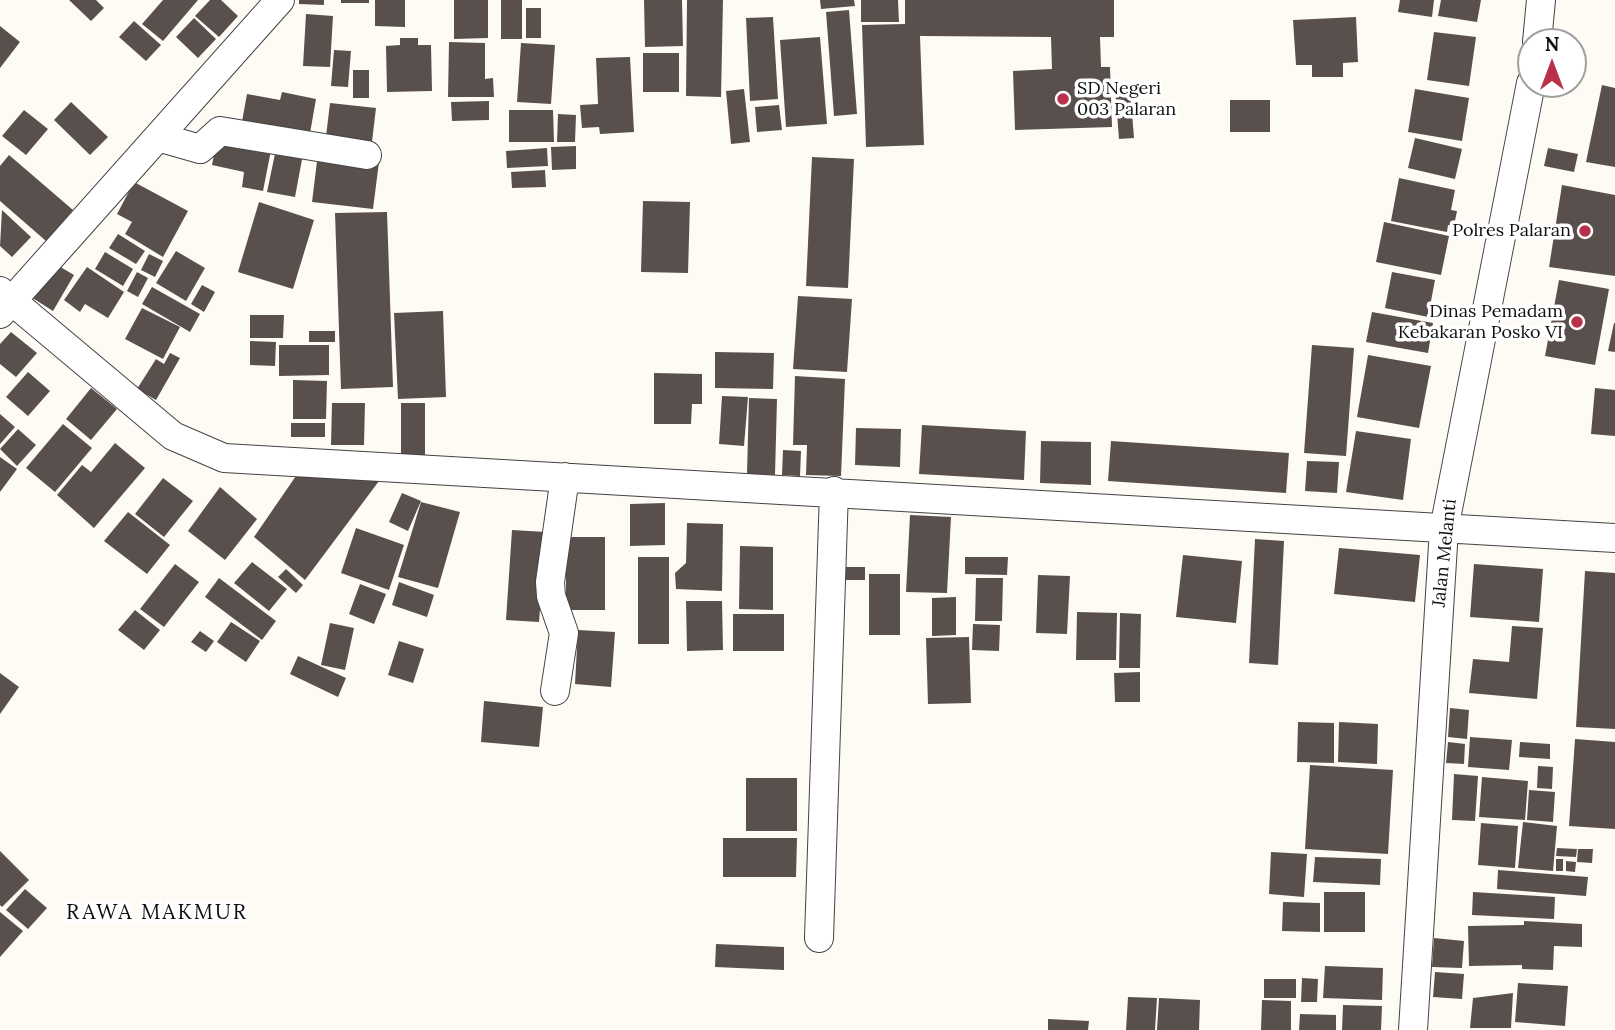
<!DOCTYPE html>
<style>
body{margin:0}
#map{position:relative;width:1615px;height:1030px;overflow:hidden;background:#fefbf5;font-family:Lora,serif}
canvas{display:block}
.north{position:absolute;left:1517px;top:28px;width:70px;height:70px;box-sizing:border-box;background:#fff;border:2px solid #9f9f9f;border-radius:50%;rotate:0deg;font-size:19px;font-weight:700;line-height:28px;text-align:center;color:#101010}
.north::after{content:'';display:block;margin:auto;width:24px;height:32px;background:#b9304c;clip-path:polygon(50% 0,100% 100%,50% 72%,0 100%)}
</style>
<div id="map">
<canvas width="1615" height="1030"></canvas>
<div class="north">N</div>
</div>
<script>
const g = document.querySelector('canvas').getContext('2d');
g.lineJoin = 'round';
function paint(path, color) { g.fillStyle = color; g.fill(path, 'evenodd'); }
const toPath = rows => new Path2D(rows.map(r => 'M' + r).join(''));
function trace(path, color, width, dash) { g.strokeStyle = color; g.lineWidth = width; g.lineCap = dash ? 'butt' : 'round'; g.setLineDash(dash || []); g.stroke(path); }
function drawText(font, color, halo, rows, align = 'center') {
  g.font = font + ' Lora,serif'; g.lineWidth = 7; g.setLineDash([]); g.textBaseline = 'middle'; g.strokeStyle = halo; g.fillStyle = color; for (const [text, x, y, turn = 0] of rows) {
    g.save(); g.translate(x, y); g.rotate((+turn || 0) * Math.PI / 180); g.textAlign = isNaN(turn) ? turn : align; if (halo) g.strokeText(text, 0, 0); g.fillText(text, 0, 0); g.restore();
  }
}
paint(toPath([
 [69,0,96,0,104,8,91,21],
 [163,0,198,0,163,41,142,24],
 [210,0,221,0,238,16,219,37,195,16],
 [299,0,324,0,324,5,299,4],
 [341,0,369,0,369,3,341,3],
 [375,0,405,0,405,27,375,26],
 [454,0,488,0,488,38,454,39],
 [501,0,522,0,522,39,501,39],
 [644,0,682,0,683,46,645,47],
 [687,0,723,0,721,97,686,96],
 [820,0,854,0,855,6,821,9],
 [861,0,898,0,899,22,861,22],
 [905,0,1114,0,1114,37,1100,37,1101,67,1110,67,1112,127,1015,130,1013,71,1052,69,1051,37,920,36,924,145,866,147,862,25,905,24],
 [1400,0,1434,0,1432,17,1398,12],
 [1441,0,1481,0,1477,22,1438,16],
 [526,8,541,8,541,38,526,38],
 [849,10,857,114,834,116,826,12],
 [306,14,333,16,330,67,303,66],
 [773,17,778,99,750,101,746,18],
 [1356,17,1358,62,1343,63,1343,77,1312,77,1312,65,1296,65,1293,20],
 [194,18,216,39,198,58,176,37],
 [134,21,161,45,146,61,119,37],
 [0,26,20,42,0,68],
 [1434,32,1476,37,1469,86,1427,80],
 [820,37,827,124,786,127,780,40],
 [400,38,418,38,418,45,431,45,432,91,387,92,386,46,400,45],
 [449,42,485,43,485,79,493,78,494,97,448,97],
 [521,43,555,45,551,104,517,102],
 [334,50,351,51,348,87,331,86],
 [643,53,679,53,679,92,643,92],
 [630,57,634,132,600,134,599,127,582,128,580,105,598,104,596,58],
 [353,70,369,70,369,98,353,98],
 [1602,85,1615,88,1615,167,1586,162],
 [1130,87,1134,138,1119,139,1115,88],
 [744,89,750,142,731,144,726,91],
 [1415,89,1469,98,1462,141,1408,132],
 [282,92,316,99,309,139,241,127,247,94,280,100],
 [1230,100,1270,100,1270,132,1230,132],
 [489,101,489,120,452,121,451,102],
 [71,102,108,137,90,155,54,120],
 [330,103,376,108,371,150,325,145],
 [779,105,782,130,757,132,755,107],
 [24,110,48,129,26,155,2,136],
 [509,110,553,110,554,142,509,142],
 [558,114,576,115,575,142,557,142],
 [218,134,272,145,263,191,242,187,244,172,212,165],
 [1415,138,1462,149,1455,179,1408,168],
 [576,146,576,169,552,170,551,147],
 [547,148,548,166,507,168,506,151],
 [1548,148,1578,154,1574,172,1544,166],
 [276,149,303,154,295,197,267,192],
 [318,153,379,162,373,209,312,202],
 [9,155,73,210,46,241,0,201,0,166],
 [812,157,854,159,848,288,806,286],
 [545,170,546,187,512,188,511,172],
 [1399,178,1455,190,1451,210,1457,211,1454,226,1448,225,1447,232,1391,221],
 [134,182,188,211,163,257,125,234,132,222,117,214],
 [1562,185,1615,195,1615,276,1549,267],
 [643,201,690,202,688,273,641,272],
 [259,202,314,220,293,289,238,272],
 [2,210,31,237,12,257,0,246],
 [387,212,393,387,341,389,335,213],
 [1384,222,1449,236,1441,275,1376,262],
 [118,234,145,251,136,264,109,248],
 [176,251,205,268,186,301,156,283],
 [105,252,133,269,123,286,95,269],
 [149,254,163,261,155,277,141,270],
 [52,262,74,275,53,311,31,297],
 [87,267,124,292,108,318,85,304,80,312,64,300],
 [137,272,148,278,138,297,127,291],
 [1392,272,1435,280,1428,317,1385,308],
 [1559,280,1609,289,1595,365,1545,356],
 [202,285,215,292,204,312,191,304],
 [152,287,200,314,190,332,142,304],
 [798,296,852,299,847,372,793,369],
 [142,308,180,327,163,359,125,339],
 [443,311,446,397,398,399,394,313],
 [1372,312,1433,323,1428,353,1366,342],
 [250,315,284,315,283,338,250,338],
 [1614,323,1615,323,1615,352,1608,351],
 [309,331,335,331,335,342,309,342],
 [11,332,37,353,16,377,0,364,0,344],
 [250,341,276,342,275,366,250,365],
 [279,345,329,345,329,375,279,376],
 [1312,345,1354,348,1346,456,1304,453],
 [715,352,774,353,773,389,715,388],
 [170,353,180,358,156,400,137,389,156,359,164,364],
 [1368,355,1431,366,1419,428,1357,417],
 [28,372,50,391,28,416,6,397],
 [654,373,702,374,702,404,692,404,691,424,654,424],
 [795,376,845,379,841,476,806,475,807,445,793,445],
 [293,380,327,381,326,419,293,419],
 [91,388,117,409,91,440,66,419],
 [1595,388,1615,390,1615,436,1591,434],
 [722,396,748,397,744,446,719,444],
 [749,398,777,399,775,475,747,474],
 [332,403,365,403,364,445,331,445],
 [401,403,425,403,425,459,401,459],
 [0,414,15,427,0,444],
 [291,423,325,423,325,437,291,437],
 [63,424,92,448,55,492,26,468],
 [922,425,1026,431,1024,480,919,474],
 [856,428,901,429,900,467,855,465],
 [18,429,36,445,17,466,0,449],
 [1356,431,1411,439,1403,500,1346,492],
 [1041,441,1091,442,1091,485,1040,483],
 [1111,441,1289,453,1286,493,1108,481],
 [115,443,145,468,94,528,57,495,82,465,91,472],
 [783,450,801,451,800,476,782,475],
 [0,457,17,469,0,492],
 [1307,461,1339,462,1337,493,1305,491],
 [298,473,379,481,305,580,254,537],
 [163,478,193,501,164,537,135,514],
 [220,487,257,519,225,560,188,531],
 [402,493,421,501,408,531,389,522],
 [421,502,460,512,438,588,398,577],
 [665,503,665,545,630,546,630,504],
 [128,512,170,545,147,574,104,541],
 [910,515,951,517,947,593,906,592],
 [687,523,723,524,722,591,676,589,675,573,686,563],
 [356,528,404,545,389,590,341,573],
 [512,530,546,532,539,622,506,620],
 [566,537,605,537,605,610,566,610],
 [1255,539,1284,541,1278,665,1249,663],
 [740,546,773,547,773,610,739,609],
 [1339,548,1420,555,1415,602,1334,594],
 [1183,555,1242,561,1236,623,1176,617],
 [638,557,669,557,669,644,638,644],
 [965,557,1008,557,1007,575,965,574],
 [252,562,287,589,269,611,234,583],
 [175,564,199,582,164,627,140,609],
 [1474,564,1543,569,1539,622,1470,617],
 [837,567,865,567,865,580,837,580],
 [286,569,303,585,296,593,278,577],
 [1585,571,1615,573,1615,729,1576,727],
 [869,574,900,574,900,635,869,635],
 [1038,575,1070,576,1067,634,1036,633],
 [219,578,276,621,262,640,205,597],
 [976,578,1003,578,1002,621,975,621],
 [399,582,434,595,427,617,392,605],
 [360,584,386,594,374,624,349,614],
 [956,597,956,635,932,636,932,598],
 [686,601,722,601,723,650,687,651],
 [135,610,160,630,144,650,118,630],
 [1077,612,1117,613,1116,660,1076,660],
 [1120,613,1141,614,1140,668,1119,668],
 [733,614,784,614,784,651,733,651],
 [231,622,260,641,246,662,217,642],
 [330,623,354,628,345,670,321,665],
 [973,624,1000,625,999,651,972,650],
 [1512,626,1543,628,1537,699,1469,693,1473,659,1509,662],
 [578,630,615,632,611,687,575,684],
 [200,631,214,641,206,652,191,642],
 [969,637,971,703,928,704,926,638],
 [399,641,424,649,413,683,388,675],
 [298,656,346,678,338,697,290,674],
 [1140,672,1140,702,1115,702,1114,673],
 [0,673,19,687,0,714],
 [484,701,543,707,539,747,481,742],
 [1450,708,1469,710,1467,739,1448,737],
 [1298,722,1334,723,1334,763,1297,762],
 [1339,722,1378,724,1377,764,1338,762],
 [1470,737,1512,740,1509,770,1468,767],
 [1575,739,1615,742,1615,829,1569,826],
 [1448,742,1465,744,1464,764,1446,763],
 [1520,742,1550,744,1550,759,1519,757],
 [1310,765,1393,770,1388,854,1305,849],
 [1538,766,1553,767,1552,789,1537,788],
 [1454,774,1478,776,1475,821,1452,820],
 [1482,777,1528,781,1525,820,1479,817],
 [746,778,797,778,797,831,746,831],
 [1529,790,1555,792,1553,822,1527,820],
 [1523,822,1557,826,1553,871,1518,868],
 [1481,823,1518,826,1515,868,1478,865],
 [723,838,797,838,796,877,723,877],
 [1557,848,1577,849,1576,857,1556,856],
 [1578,849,1593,849,1592,863,1577,862],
 [0,851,29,880,2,907,0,905],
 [1271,852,1307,854,1304,897,1269,894],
 [1315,857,1381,859,1380,885,1313,882],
 [1556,859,1563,859,1563,871,1556,871],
 [1566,861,1576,862,1575,872,1566,871],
 [1498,870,1588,877,1586,896,1497,889],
 [25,889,47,908,28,929,6,910],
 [1324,892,1365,892,1365,932,1324,932],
 [1473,892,1555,897,1554,919,1472,915],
 [1283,902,1320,903,1320,932,1282,931],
 [0,912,23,931,0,957],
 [1524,921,1582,924,1582,947,1554,946,1553,970,1522,969,1522,965,1469,966,1468,926,1524,925],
 [1434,938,1464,941,1462,968,1432,967],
 [716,944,784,947,784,970,715,967],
 [1325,966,1383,968,1382,1000,1323,998],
 [1435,972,1464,974,1462,999,1433,997],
 [1302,978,1318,979,1317,1002,1301,1002],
 [1264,979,1296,979,1296,998,1264,998],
 [1518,983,1568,986,1565,1026,1515,1022],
 [1513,993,1511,1028,1470,1028,1473,998],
 [1128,997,1157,998,1155,1030,1126,1030],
 [1159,998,1200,1000,1199,1030,1157,1030],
 [1262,1000,1291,1001,1291,1030,1261,1030],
 [1343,1005,1382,1006,1381,1030,1342,1030],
 [1300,1014,1336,1015,1336,1030,1299,1030],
 [1048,1019,1089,1021,1088,1030,1048,1030]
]), '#59504d');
const street = toPath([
 [1537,42,1541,0],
 [158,137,200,149,220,131,367,155],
 [0,291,173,436,224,458,1615,538],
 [0,314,280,0],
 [555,691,564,633,551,596,550,582,565,477],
 [819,938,834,491],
 [1413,1030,1444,529,1531,83]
]);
trace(street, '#434343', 30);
trace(street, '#fff', 28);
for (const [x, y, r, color] of [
 [1063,99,7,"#b9304c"],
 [1585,231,7,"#b9304c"],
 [1577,322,7,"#b9304c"]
]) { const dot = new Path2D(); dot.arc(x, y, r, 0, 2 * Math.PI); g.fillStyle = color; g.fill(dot); trace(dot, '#fff', 2.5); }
drawText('18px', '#101010', '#fff', [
 ["SD Negeri",1077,89,"left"],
 ["003 Palaran",1077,110,"left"],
 ["Polres Palaran",1571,231],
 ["Dinas Pemadam",1563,312],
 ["Kebakaran Posko VI",1563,333]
], 'right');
drawText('18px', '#101010', '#fff', [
 ["Jalan Melanti",1445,553,-84]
]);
g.letterSpacing = '2px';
drawText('21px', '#101010', '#fff', [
 ["RAWA MAKMUR",157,913]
]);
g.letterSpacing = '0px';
</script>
